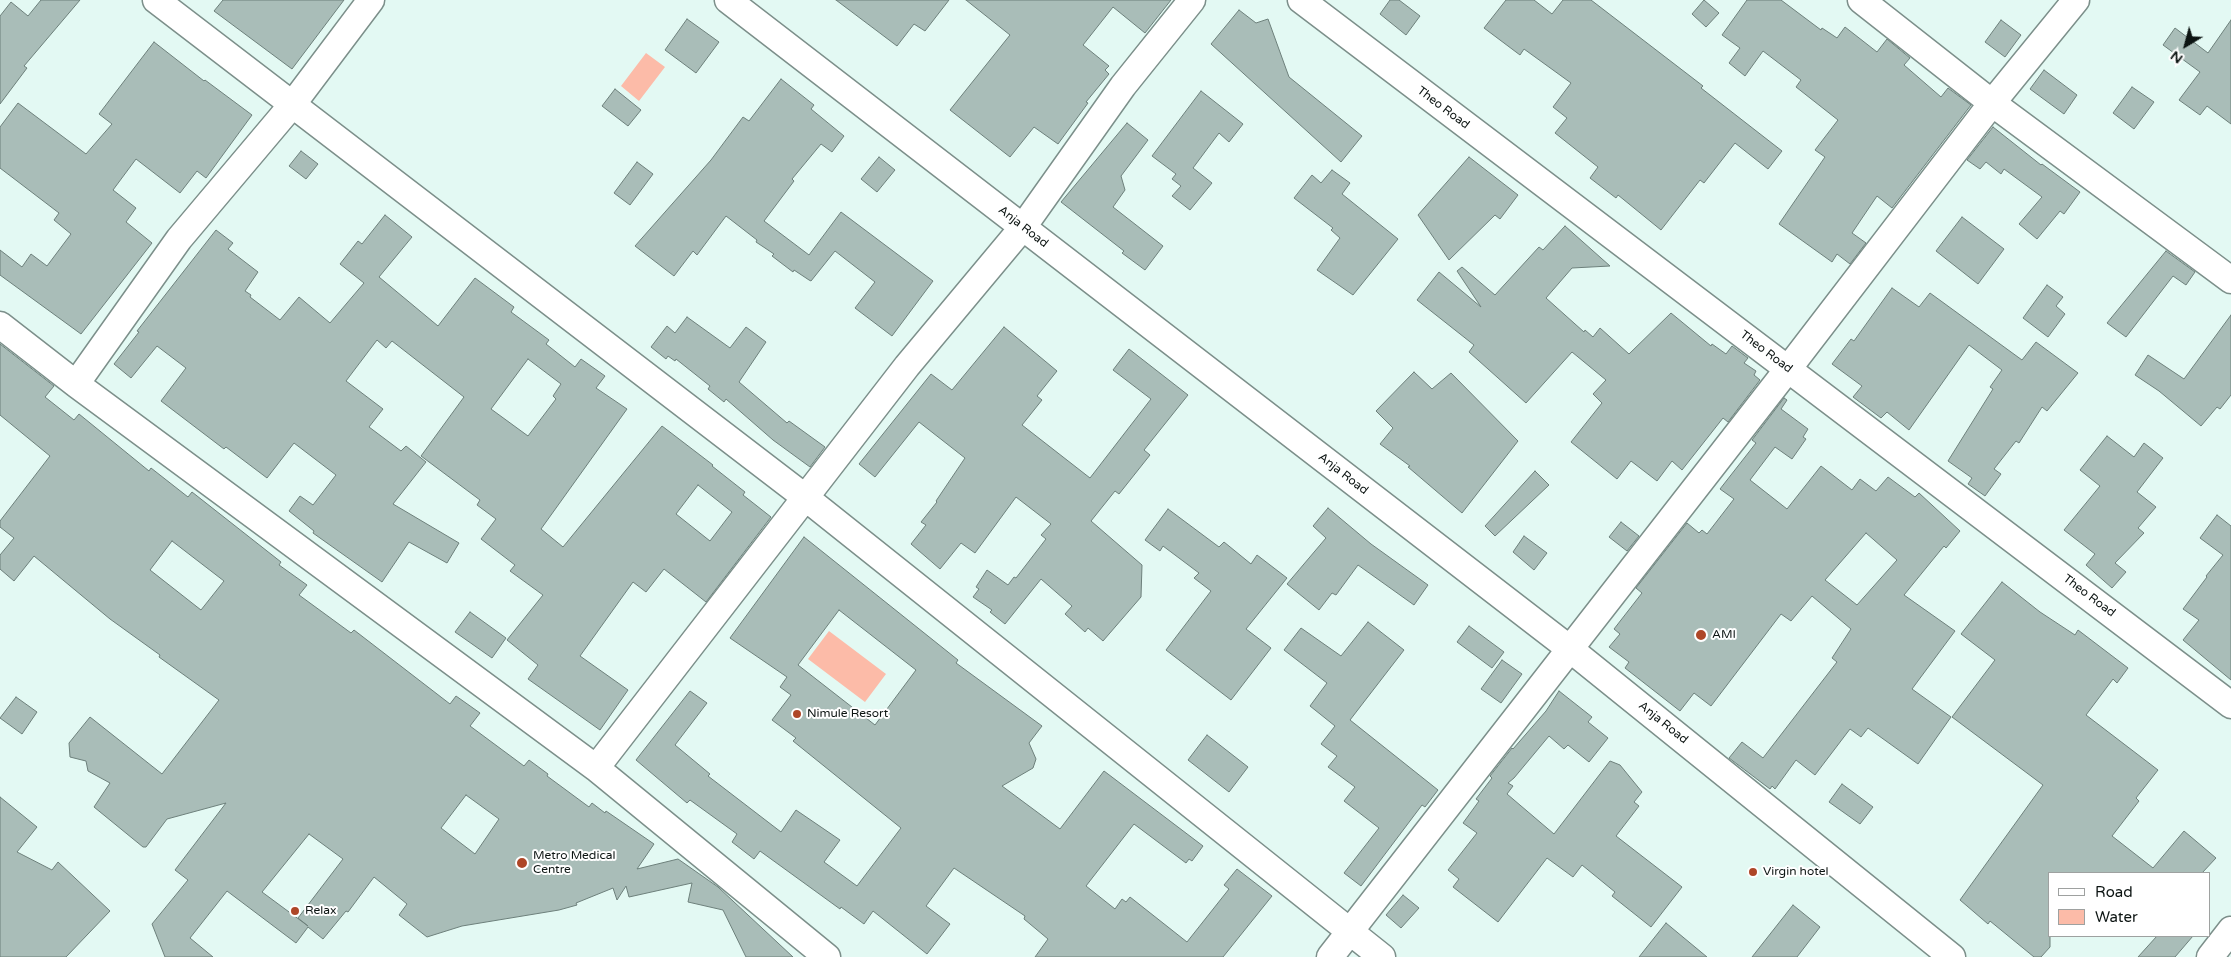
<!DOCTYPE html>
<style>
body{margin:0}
#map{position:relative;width:2231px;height:957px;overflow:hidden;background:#e3f9f3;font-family:"Varela Round",sans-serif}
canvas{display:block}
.legend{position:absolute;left:2048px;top:872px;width:162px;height:65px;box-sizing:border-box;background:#fff;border:1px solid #9ea1a0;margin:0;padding:6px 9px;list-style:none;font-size:15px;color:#0c1412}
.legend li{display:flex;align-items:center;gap:10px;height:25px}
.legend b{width:25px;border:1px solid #9ea1a0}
.north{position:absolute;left:2161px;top:20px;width:50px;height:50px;-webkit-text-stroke:4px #fff;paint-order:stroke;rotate:217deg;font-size:14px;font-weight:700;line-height:20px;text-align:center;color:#0c1412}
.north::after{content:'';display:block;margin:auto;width:18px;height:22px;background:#0c1412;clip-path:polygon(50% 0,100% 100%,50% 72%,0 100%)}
</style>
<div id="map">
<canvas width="2231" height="957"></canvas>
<ul class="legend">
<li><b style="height:6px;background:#fff"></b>Road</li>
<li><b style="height:14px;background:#fcbba8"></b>Water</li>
</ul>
<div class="north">N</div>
</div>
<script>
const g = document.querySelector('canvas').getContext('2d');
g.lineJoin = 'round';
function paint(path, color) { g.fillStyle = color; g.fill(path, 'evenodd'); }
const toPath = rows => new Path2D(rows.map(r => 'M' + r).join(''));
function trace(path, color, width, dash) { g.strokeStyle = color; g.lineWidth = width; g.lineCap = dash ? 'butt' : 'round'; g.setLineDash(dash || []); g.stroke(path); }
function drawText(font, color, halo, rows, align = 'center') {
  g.font = font + ' "Varela Round",sans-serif'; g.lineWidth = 4; g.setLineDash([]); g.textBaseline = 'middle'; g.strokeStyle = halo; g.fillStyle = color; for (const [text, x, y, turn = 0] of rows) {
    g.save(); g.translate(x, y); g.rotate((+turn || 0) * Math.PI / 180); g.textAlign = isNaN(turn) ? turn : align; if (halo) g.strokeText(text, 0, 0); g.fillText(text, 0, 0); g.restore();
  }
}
paint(toPath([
 [646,53,665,67,639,101,621,86],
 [829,631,886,674,865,702,808,659]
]), '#fcbba8');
const building = toPath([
 [41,0,80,0,24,66,27,68,0,104,0,16,11,2,28,16,41,0],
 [223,0,344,0,292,69,214,11,223,0],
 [836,0,949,0,925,31,914,24,897,46,836,0],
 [966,0,1171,0,1145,33,1113,7,1083,45,1109,66,1105,70,1109,74,1086,102,1088,103,1058,144,1034,127,1010,157,950,110,1010,35,966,0],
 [1390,0,1399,0,1420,16,1406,35,1380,14,1390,0],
 [1506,0,1534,0,1552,14,1563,0,1591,0,1703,86,1701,88,1782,151,1768,169,1735,143,1704,183,1700,180,1661,230,1618,195,1616,198,1590,178,1598,167,1555,133,1567,118,1553,107,1571,83,1524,49,1520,55,1484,28,1506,0],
 [1704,0,1719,13,1706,27,1692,14,1704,0],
 [1747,0,1781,0,1821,30,1822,28,1837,38,1845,27,1877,52,1887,39,1910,58,1904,65,1941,97,1948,88,1971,105,1892,208,1877,196,1852,233,1866,243,1850,264,1837,254,1832,262,1779,224,1825,157,1815,150,1838,120,1796,87,1801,80,1763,51,1745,76,1729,63,1740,48,1722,35,1747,0],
 [1239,10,1256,23,1268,19,1289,77,1362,136,1341,162,1211,44,1239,10],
 [687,19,719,42,696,73,665,50,687,19],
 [2001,20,2021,35,2005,57,1985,42,2001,20],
 [2231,20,2231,124,2207,106,2200,115,2179,100,2200,72,2163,45,2175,28,2208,53,2231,20],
 [154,42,204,81,205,80,252,115,206,178,197,171,180,193,136,159,113,190,136,208,126,222,152,243,81,334,0,275,0,250,22,267,31,254,47,266,71,234,54,220,59,213,0,168,0,127,18,103,86,154,112,124,99,114,154,42],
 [2044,70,2077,95,2064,114,2030,89,2044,70],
 [781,79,814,105,811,109,844,136,832,152,821,144,792,179,794,181,764,221,809,255,841,212,933,281,892,336,855,308,875,282,835,251,811,281,809,280,794,270,793,272,772,256,774,254,756,242,757,240,726,216,697,255,693,251,674,276,635,246,711,160,743,117,749,121,781,79],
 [2132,87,2154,102,2134,129,2113,113,2132,87],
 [615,89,641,110,628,126,602,106,615,89],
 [1201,91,1243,124,1229,142,1219,133,1193,168,1212,183,1190,210,1172,196,1181,186,1172,179,1176,174,1152,156,1201,91],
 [1127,123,1148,140,1121,176,1125,190,1113,207,1163,246,1145,270,1122,253,1124,251,1061,202,1127,123],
 [1993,127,2041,165,2042,164,2080,192,2064,214,2060,211,2037,239,2019,224,2042,197,2004,169,2001,174,1986,162,1980,169,1967,160,1993,127],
 [301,151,318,164,306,179,289,166,301,151],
 [879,157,895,170,877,192,861,179,879,157],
 [1469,157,1518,195,1500,219,1495,215,1449,260,1418,215,1469,157],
 [637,162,653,174,630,205,614,193,637,162],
 [1332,170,1350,183,1342,194,1398,239,1353,295,1317,270,1340,238,1331,230,1333,228,1294,198,1312,175,1321,183,1332,170],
 [385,215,412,237,379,277,438,326,475,278,514,307,511,312,549,340,546,344,575,367,581,359,605,376,596,388,627,409,541,529,563,547,662,426,713,465,712,466,745,492,743,495,771,517,706,602,664,569,646,592,633,582,580,656,628,690,600,730,528,679,538,665,507,640,543,595,510,571,515,565,481,539,496,519,477,505,480,500,421,456,464,397,392,341,386,348,377,340,346,381,383,409,369,427,401,451,406,446,426,462,393,504,459,543,447,563,409,542,382,582,313,533,314,531,289,511,300,496,313,505,336,475,294,443,267,478,226,447,224,449,161,401,186,368,157,346,131,378,114,364,139,332,137,331,216,230,233,243,228,249,258,272,245,291,251,295,250,297,280,320,299,297,330,323,364,283,340,264,358,241,362,244,385,215],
 [528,359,561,384,553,396,556,399,528,436,491,409,528,359],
 [698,485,732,512,710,541,676,514,698,485],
 [1962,217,2004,249,1978,284,1936,251,1962,217],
 [1565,226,1610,266,1572,268,1546,298,1584,332,1585,330,1593,337,1600,328,1629,354,1671,313,1711,346,1712,344,1726,354,1732,346,1748,358,1744,363,1756,371,1754,375,1760,380,1728,422,1723,418,1682,470,1672,461,1657,481,1631,461,1617,479,1571,442,1602,403,1593,394,1606,380,1572,352,1526,403,1469,352,1474,345,1417,300,1439,272,1481,307,1457,271,1462,267,1495,295,1539,247,1543,250,1565,226],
 [2166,251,2195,272,2186,285,2173,276,2126,337,2107,323,2166,251],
 [2047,285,2063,297,2056,306,2065,314,2048,337,2023,318,2047,285],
 [1892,288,1919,307,1930,293,2022,360,2036,342,2078,373,2047,411,2042,407,2019,443,2016,441,1994,469,2001,474,1985,496,1968,484,1972,478,1948,461,1993,389,1990,387,2002,370,1969,345,1909,430,1887,412,1881,418,1853,397,1862,386,1832,364,1851,339,1854,341,1892,288],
 [2231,315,2231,395,2220,409,2217,407,2201,426,2159,391,2135,375,2148,355,2184,379,2231,315],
 [687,317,730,348,746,327,766,342,739,382,787,423,789,421,825,447,810,467,773,440,726,399,724,402,708,389,710,386,676,359,675,361,668,356,666,359,651,347,667,326,675,333,687,317],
 [1004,327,1057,371,1037,396,1042,400,1022,425,1090,478,1151,399,1113,370,1129,349,1188,395,1144,450,1150,455,1119,494,1115,491,1091,521,1142,565,1141,597,1103,641,1088,628,1085,632,1065,614,1072,606,1041,579,1005,624,990,612,992,610,973,597,979,589,976,587,987,570,1008,585,1014,577,1016,578,1046,539,1041,535,1051,524,1016,497,975,553,961,543,940,569,911,544,926,525,921,522,937,502,936,501,965,458,919,422,875,477,859,464,931,374,952,390,1004,327],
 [0,344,54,386,45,397,74,420,79,414,149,471,151,468,188,497,192,492,281,562,279,565,307,585,299,595,351,633,354,630,450,704,456,696,480,713,470,726,524,766,529,760,548,774,547,776,589,807,592,803,605,813,606,811,654,844,637,869,678,859,718,887,793,957,746,957,723,910,688,902,692,883,629,897,626,886,617,900,613,888,576,903,577,905,559,910,462,926,427,937,399,915,407,904,374,877,348,912,346,911,323,939,308,927,296,943,227,891,190,938,213,957,165,957,152,924,188,880,175,870,226,803,167,819,146,847,143,847,94,807,110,783,88,771,86,761,70,757,69,743,90,717,162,774,219,700,159,657,160,655,110,619,34,556,14,581,0,569,0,555,14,538,0,527,0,521,50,456,0,415,0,344],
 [172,541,224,581,201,610,150,570,172,541],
 [466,795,499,819,475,854,441,828,466,795],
 [309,834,343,859,298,918,308,926,262,892,309,834],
 [1414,372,1432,389,1451,373,1518,441,1462,513,1408,467,1410,466,1380,444,1393,428,1376,411,1414,372],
 [1784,398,1787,400,1781,409,1808,429,1803,437,1806,439,1792,459,1775,447,1750,480,1787,509,1821,466,1852,490,1860,479,1876,491,1888,477,1915,497,1919,493,1960,531,1946,548,1944,546,1904,595,1955,631,1912,689,1951,717,1918,764,1868,728,1861,737,1850,729,1815,775,1796,760,1775,789,1772,786,1770,789,1729,758,1742,742,1763,758,1837,662,1832,658,1851,629,1812,596,1791,621,1781,614,1711,706,1694,693,1680,711,1625,668,1629,662,1609,647,1620,634,1614,629,1642,593,1636,588,1687,523,1699,533,1702,530,1707,534,1734,499,1720,489,1756,443,1752,440,1784,398],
 [1866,533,1897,560,1857,605,1825,580,1866,533],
 [2107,436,2134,457,2144,443,2163,458,2137,492,2156,507,2138,528,2144,533,2115,563,2126,572,2112,588,2086,565,2095,554,2064,530,2100,486,2080,470,2107,436],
 [1535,471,1549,485,1495,536,1485,526,1535,471],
 [1328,508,1371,544,1428,585,1414,605,1358,565,1336,595,1332,593,1319,610,1287,584,1326,538,1313,526,1328,508],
 [1168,509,1219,547,1224,542,1251,564,1257,555,1287,578,1246,629,1271,648,1231,700,1166,650,1211,591,1194,578,1199,573,1163,546,1160,551,1145,540,1168,509],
 [2217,515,2231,526,2231,680,2183,640,2199,620,2183,609,2207,577,2206,576,2223,555,2200,538,2217,515],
 [1621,522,1639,536,1627,551,1609,537,1621,522],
 [1524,536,1547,553,1534,570,1513,552,1524,536],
 [804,537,958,660,956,663,1042,726,1029,743,1036,759,1033,768,1002,786,1060,829,1104,771,1203,846,1192,861,1189,859,1186,863,1134,824,1086,886,1115,909,1122,899,1126,902,1130,897,1187,942,1229,889,1224,885,1237,869,1272,896,1223,957,1035,957,1048,939,1024,919,1025,916,954,868,926,906,950,924,927,954,873,911,864,924,841,907,840,909,760,851,754,859,732,842,737,834,690,800,687,803,636,760,690,691,707,703,675,745,710,774,708,776,781,832,796,810,840,840,824,862,857,886,901,828,793,741,796,738,772,720,791,695,780,687,787,677,730,638,804,537],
 [839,610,916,670,875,725,798,665,839,610],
 [2002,582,2040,612,2075,635,2078,630,2128,668,2117,683,2113,679,2086,715,2158,770,2136,798,2139,801,2112,836,2153,868,2184,831,2216,858,2202,873,2050,873,2050,947,2041,957,2034,957,1990,921,1988,924,1960,900,2043,785,1952,717,1995,660,1961,634,2002,582],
 [470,612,506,638,492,658,455,632,470,612],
 [1368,622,1404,650,1350,720,1438,790,1425,807,1422,805,1361,886,1344,873,1379,828,1344,801,1355,787,1328,767,1337,756,1321,744,1335,726,1310,706,1327,683,1284,650,1301,628,1341,656,1368,622],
 [1469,626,1504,652,1492,668,1457,642,1469,626],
 [1502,660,1522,674,1501,703,1481,689,1502,660],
 [1559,691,1592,717,1588,722,1608,738,1589,762,1568,745,1564,749,1549,736,1514,778,1508,783,1513,786,1507,794,1554,834,1610,761,1620,765,1642,792,1634,802,1639,806,1616,836,1682,887,1651,927,1612,896,1615,892,1582,865,1573,877,1547,858,1498,922,1453,887,1459,879,1448,870,1477,833,1463,823,1479,801,1476,799,1492,778,1490,776,1512,748,1513,749,1546,711,1559,691],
 [16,697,37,712,22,734,0,718,16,697],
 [1207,735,1248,767,1229,792,1188,760,1207,735],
 [1842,784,1873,807,1860,824,1829,802,1842,784],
 [0,797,37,827,17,852,52,870,58,862,110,911,66,957,0,957,0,797],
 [1403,895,1419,908,1401,928,1386,915,1403,895],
 [1793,905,1820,927,1797,957,1752,957,1793,905],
 [1666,923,1707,957,1639,957,1666,923],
 [2157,936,2193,936,2175,957,2138,957,2157,936]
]);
paint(building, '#a9bdb8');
trace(building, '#6d807b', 1);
const minor = toPath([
 [156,0,806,498,1382,957],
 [728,0,1570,649,1952,957],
 [1301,0,2231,705],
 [1861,0,1992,103,2231,280],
 [0,325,76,384,596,768,827,957],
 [76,384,179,239,292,105,371,0],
 [596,768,907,366,1023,227,1123,86,1192,0],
 [1330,957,1788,369,1992,103,2076,0],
 [2210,957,2231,930]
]);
trace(minor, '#7c8f8a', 29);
trace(minor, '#fff', 26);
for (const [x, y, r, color] of [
 [1701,635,6,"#ae4627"],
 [797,714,5,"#ae4627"],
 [522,863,6,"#ae4627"],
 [1753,872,5,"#ae4627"],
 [295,911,5,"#ae4627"]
]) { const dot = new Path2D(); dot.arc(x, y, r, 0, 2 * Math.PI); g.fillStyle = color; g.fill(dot); trace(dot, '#fff', 2); }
drawText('12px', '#0c1412', '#fff', [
 ["Theo Road",1443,108,37],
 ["Anja Road",1023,227,38],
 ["Theo Road",1766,352,37],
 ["Anja Road",1343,474,38],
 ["Theo Road",2089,596,37],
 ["Anja Road",1663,723,39]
]);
drawText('12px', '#0c1412', '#fff', [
 ["AMI",1712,635],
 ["Nimule Resort",807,714],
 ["Metro Medical",533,856],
 ["Centre",533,870],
 ["Virgin hotel",1763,872],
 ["Relax",305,911]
], 'left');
</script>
